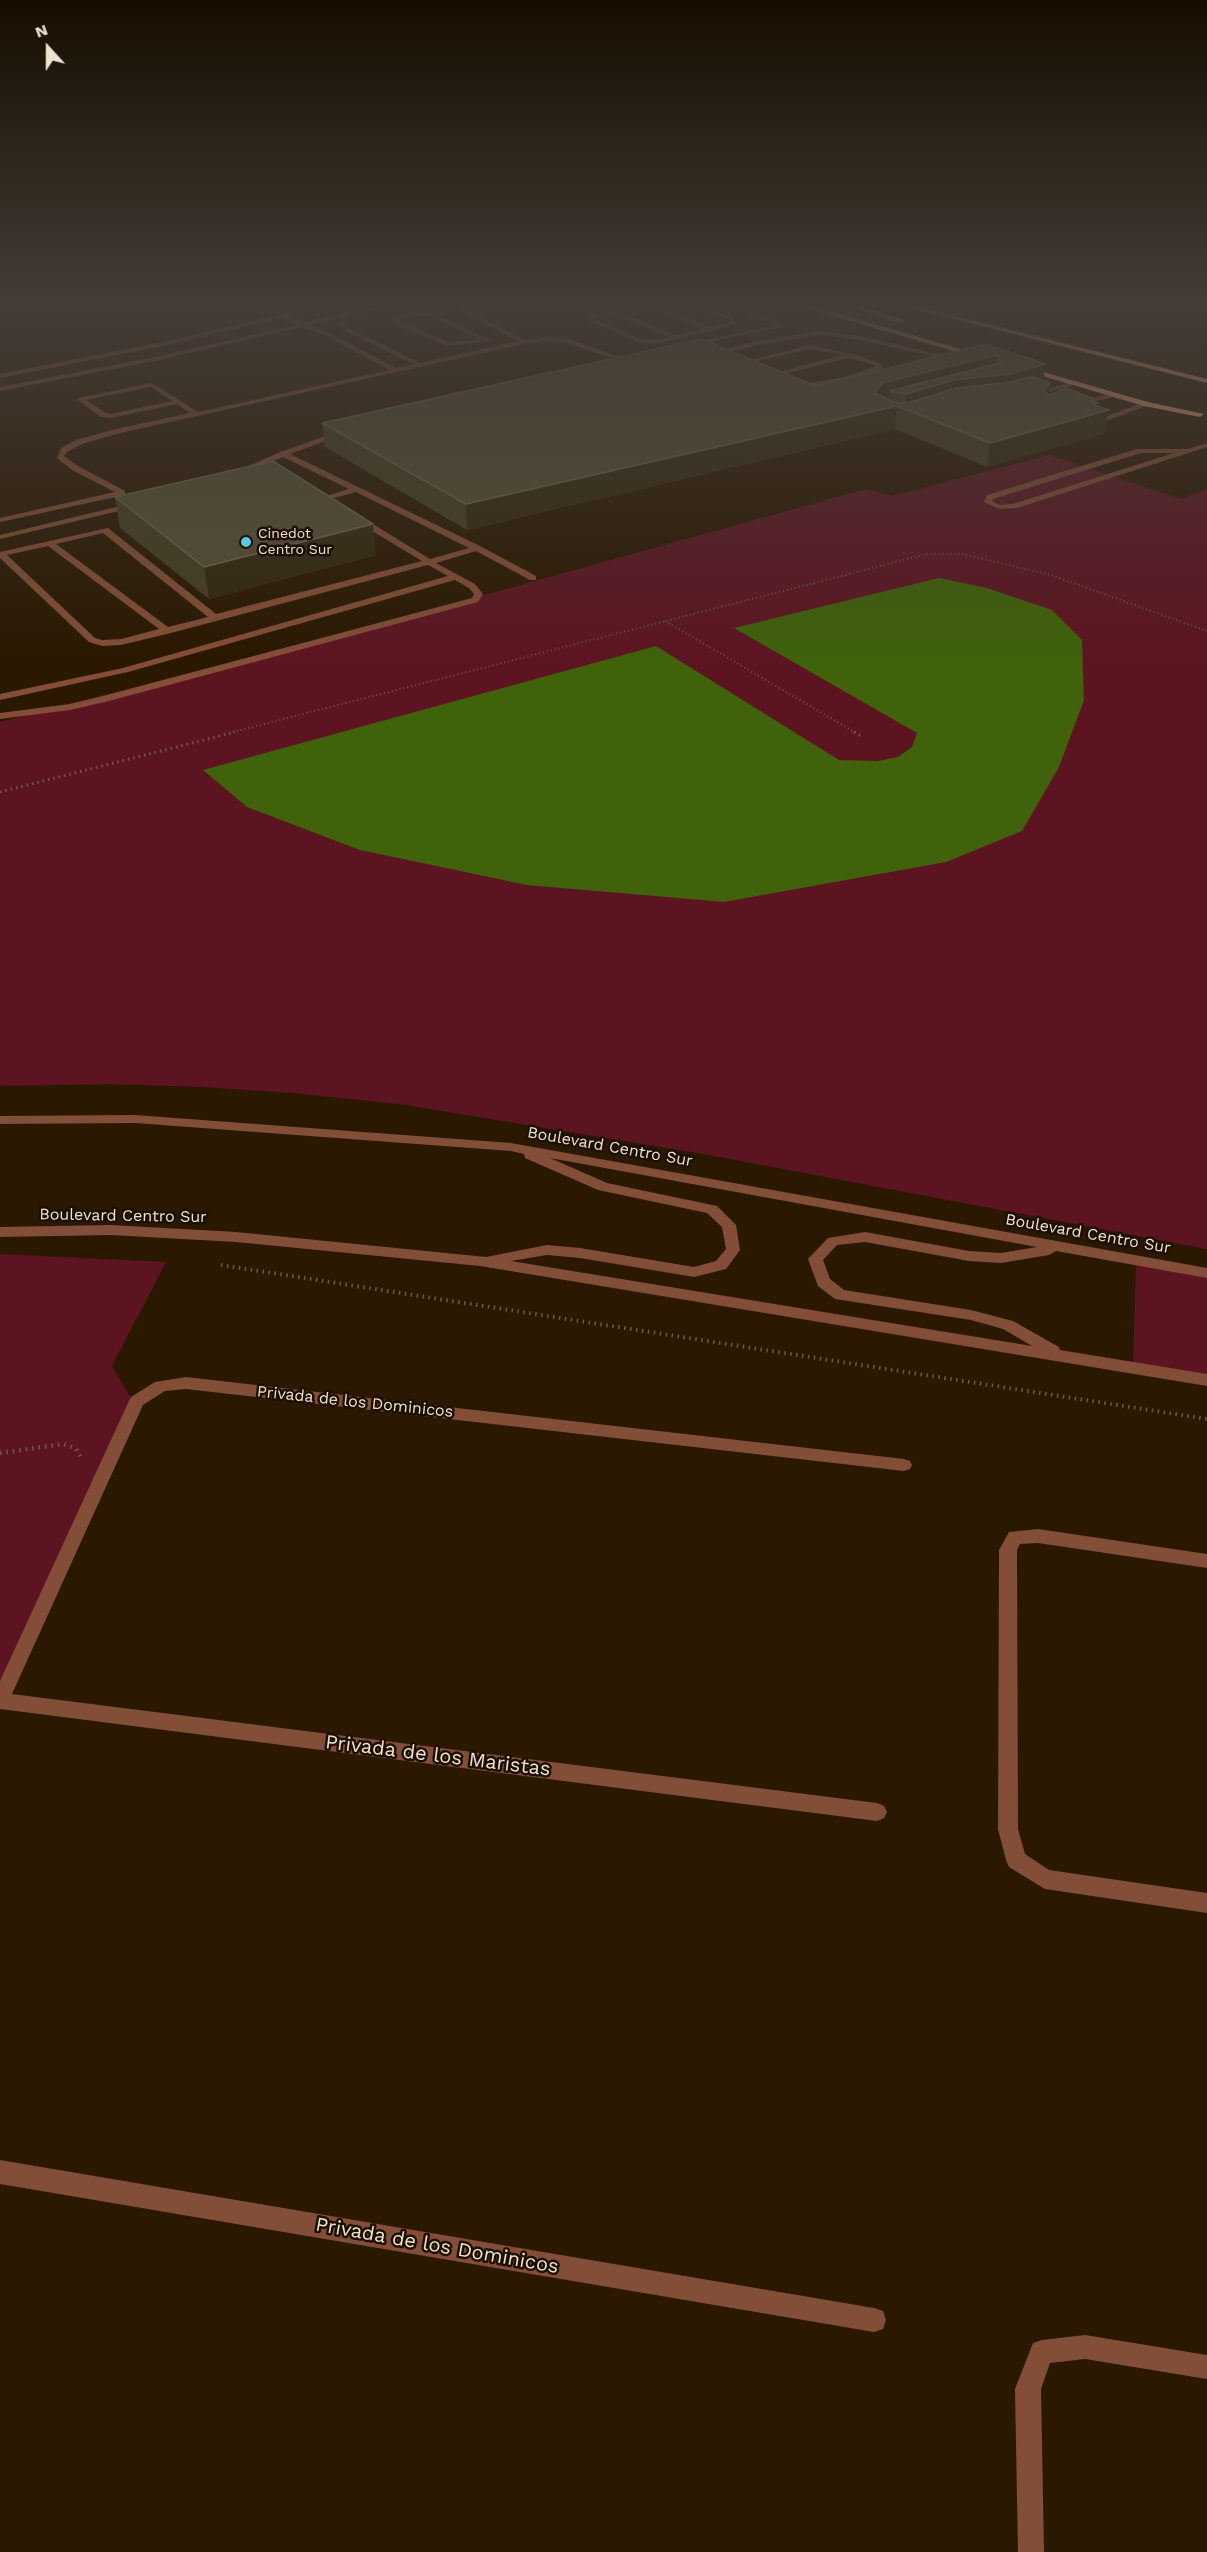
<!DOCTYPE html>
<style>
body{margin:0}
#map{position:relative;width:1207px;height:2552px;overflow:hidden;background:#2a1800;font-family:"Work Sans",sans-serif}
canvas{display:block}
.north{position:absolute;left:18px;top:18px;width:60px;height:60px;-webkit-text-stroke:4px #1e1000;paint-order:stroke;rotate:339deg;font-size:16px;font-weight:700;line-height:24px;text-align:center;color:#eee2d2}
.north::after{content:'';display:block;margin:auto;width:21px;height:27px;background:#eee2d2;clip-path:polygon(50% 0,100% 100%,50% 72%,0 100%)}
</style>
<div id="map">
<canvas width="1207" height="2552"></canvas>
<div class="north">N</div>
</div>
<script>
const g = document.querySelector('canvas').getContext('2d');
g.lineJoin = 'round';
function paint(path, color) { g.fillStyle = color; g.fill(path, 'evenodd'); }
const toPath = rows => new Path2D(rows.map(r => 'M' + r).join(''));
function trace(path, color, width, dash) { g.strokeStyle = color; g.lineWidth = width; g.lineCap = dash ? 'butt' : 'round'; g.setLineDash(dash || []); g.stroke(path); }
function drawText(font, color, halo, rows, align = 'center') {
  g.font = font + ' "Work Sans",sans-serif'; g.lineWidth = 5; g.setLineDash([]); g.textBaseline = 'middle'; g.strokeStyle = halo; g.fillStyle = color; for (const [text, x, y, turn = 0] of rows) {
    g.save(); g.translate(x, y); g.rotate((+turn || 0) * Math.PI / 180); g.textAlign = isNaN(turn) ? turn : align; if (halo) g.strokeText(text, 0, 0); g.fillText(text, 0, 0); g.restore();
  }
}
paint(toPath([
 [1049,455,1181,499,1207,489,1207,1249,709,1155,406,1105,294,1093,201,1087,110,1084,0,1086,0,722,431,610,866,489,893,496],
 [0,1254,166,1262,112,1366,133,1401,0,1693],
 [1136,1262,1207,1273,1207,1380,1133,1368]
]), '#5d1421');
paint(toPath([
 [939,578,987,588,1052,610,1082,640,1084,700,1059,767,1022,831,946,862,724,902,527,885,360,850,247,807,203,770,656,646,839,760,878,761,898,757,912,747,917,733,734,628]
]), '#3f620a');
trace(toPath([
 [665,621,856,733],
 [229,733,927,554,962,554,1051,575,1207,631]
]), '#6b5b46', 2, [1, 3]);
trace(toPath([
 [854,732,861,736],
 [0,792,235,732]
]), '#6b5b46', 3, [1.5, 4]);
trace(toPath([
 [221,1265,1207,1419]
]), '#6b5b46', 4, [1.5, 4.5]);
trace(toPath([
 [0,1453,64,1444,76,1449,81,1457]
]), '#6b5b46', 4.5, [1.5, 5]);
paint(toPath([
 [261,306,269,306,284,313,314,306,326,306,289,316,303,323,338,313,388,306,346,317,343,323,348,328,420,363,518,341,459,310,461,307,525,340,548,337,569,339,622,358,635,355,638,357,622,362,568,343,548,341,524,344,120,433,82,444,67,452,64,456,78,466,125,491,125,495,0,522,0,518,115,492,72,470,57,458,61,448,76,440,116,429,190,413,177,404,111,418,101,417,78,400,78,398,152,383,198,412,389,370,325,335,301,327,155,361,0,391,0,387,155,357,296,325,282,318,163,346,0,378,0,374,163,342,277,315,261,306],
 [339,318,337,323,344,330,413,364,396,368,329,333,309,325,339,318],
 [151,387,172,401,111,414,106,413,86,400,151,387],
 [626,306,639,306,619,312,675,335,702,329,649,306,658,306,709,327,729,322,728,319,693,306,703,306,733,317,736,323,713,331,654,344,637,342,585,319,589,314,626,306],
 [611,313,668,337,654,340,640,339,592,318,611,313],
 [731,306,740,306,786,326,686,347,688,344,776,325,731,306],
 [416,311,429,312,491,340,486,341,426,315,397,320,449,342,479,340,482,342,448,346,393,324,390,319,416,311],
 [820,331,859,336,959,359,956,361,859,340,820,335,753,346,709,357,706,355,753,342,820,331],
 [810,345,853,354,884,365,881,370,847,380,795,389,793,386,844,377,877,366,849,358,763,379,760,377,842,355,810,349,733,367,730,365,810,345],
 [1075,381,1077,384,1029,397,1026,395,1075,381],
 [1115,393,1117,396,1074,406,1070,404,1115,393],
 [1144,402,1151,404,1096,425,1089,423,1144,402],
 [340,431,347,433,290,454,480,546,536,576,536,580,530,580,476,551,436,563,475,584,483,594,478,602,109,701,70,710,0,719,0,713,70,704,107,695,472,598,474,594,469,588,455,580,128,672,0,700,0,694,123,668,448,576,428,565,167,634,121,645,102,646,89,642,0,558,0,552,108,528,216,614,422,561,352,519,352,515,358,515,430,559,469,548,356,492,323,501,323,497,349,489,283,457,245,473,238,471,280,452,340,431],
 [103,533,208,617,168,627,56,544,103,533],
 [48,546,159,629,121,639,102,640,95,638,7,555,48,546],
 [1207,443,1207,447,1017,508,999,509,984,502,987,495,1137,449,1188,449,1207,443],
 [1141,453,1174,453,1013,504,1000,505,992,501,993,499,1141,453],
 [137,502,141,504,140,506,0,539,0,535,137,502],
 [135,1115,511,1143,1207,1268,1207,1278,1056,1251,1049,1255,1001,1263,969,1261,865,1242,837,1245,823,1260,830,1279,844,1290,971,1310,1013,1321,1059,1347,1060,1350,1207,1374,1207,1386,480,1266,236,1242,111,1235,0,1237,0,1227,111,1225,236,1232,486,1257,547,1245,580,1248,694,1267,716,1261,726,1249,722,1227,707,1213,598,1190,525,1158,524,1154,511,1151,135,1123,0,1124,0,1116,135,1115],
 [550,1158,1037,1247,1001,1253,969,1251,865,1232,828,1238,808,1259,818,1286,835,1299,971,1320,1003,1329,1032,1346,511,1261,547,1255,580,1258,694,1277,726,1269,740,1250,736,1225,717,1206,607,1183,550,1158],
 [186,1377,904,1459,910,1461,912,1465,910,1469,904,1471,186,1389,165,1391,143,1405,12,1694,877,1803,884,1806,887,1812,884,1818,877,1821,0,1709,0,1681,129,1401,131,1397,155,1382,186,1377],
 [1038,1529,1207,1554,1207,1568,1038,1543,1020,1544,1017,1550,1018,1829,1025,1854,1049,1870,1207,1893,1207,1913,1045,1889,1009,1867,1006,1860,998,1829,999,1550,1009,1532,1038,1529],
 [0,2160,874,2308,883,2311,886,2320,883,2329,874,2332,0,2184,0,2160],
 [1085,2335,1207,2355,1207,2379,1085,2359,1050,2363,1041,2389,1044,2552,1018,2552,1015,2389,1033,2343,1042,2340,1085,2335]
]), '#834e37');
paint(toPath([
 [799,306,812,306,988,357,981,359,799,306],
 [848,306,861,306,906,321,899,323,848,306],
 [902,306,916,306,1207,379,1207,383,902,306],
 [1019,365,1148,402,1204,414,1200,417,1144,406,1019,369,1019,365]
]), '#f4a582');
paint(toPath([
 [985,344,1043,380,1048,394,1092,401,1104,434,987,467,895,429,467,530,325,447,322,423,816,386],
 [115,497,376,555,209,599,120,528]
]), '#443f22');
paint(toPath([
 [997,355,994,376,1046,364,1042,386,905,409,906,394,890,391,889,403,897,406,895,429,467,530,466,504,875,393,882,383],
 [1050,383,1046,406,1044,391],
 [1092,398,1089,416,1092,404,1098,403,1096,414,1109,410,1104,434,987,467,990,443,1091,401],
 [373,524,376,555,209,599,204,567]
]), '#32280d');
const building = toPath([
 [701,339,816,386,985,344,1046,364,1010,374,954,380,906,394,890,391,1000,363,1001,359,997,355,882,383,875,393,895,403,908,403,956,388,1011,382,1032,376,1050,383,1044,391,1049,395,1066,388,1092,398,1091,401,1098,403,1092,404,1109,410,990,443,897,406,466,504,322,423,701,339],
 [273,461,373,524,204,567,115,497,273,461]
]);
paint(building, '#565135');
trace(building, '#6e684e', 1.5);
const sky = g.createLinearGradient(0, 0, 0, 664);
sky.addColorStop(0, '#170d00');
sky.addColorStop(0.46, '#443d37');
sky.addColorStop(1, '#443d3700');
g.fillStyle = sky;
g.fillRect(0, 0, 1207, 664);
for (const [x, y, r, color] of [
 [246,542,6,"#58c8e4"]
]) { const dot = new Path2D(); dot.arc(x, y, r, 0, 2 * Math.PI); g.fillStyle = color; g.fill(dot); trace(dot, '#1e1000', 2); }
drawText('14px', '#eee2d2', '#1e1000', [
 ["Cinedot",258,534],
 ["Centro Sur",258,550]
], 'left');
drawText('16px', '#eee2d2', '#1e1000', [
 ["Boulevard Centro Sur",610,1147,10],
 ["Boulevard Centro Sur",123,1216,1],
 ["Boulevard Centro Sur",1088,1234,10],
 ["Privada de los Dominicos",355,1402,6]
]);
drawText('20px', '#eee2d2', '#1e1000', [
 ["Privada de los Maristas",438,1756,7],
 ["Privada de los Dominicos",437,2246,10]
]);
</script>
